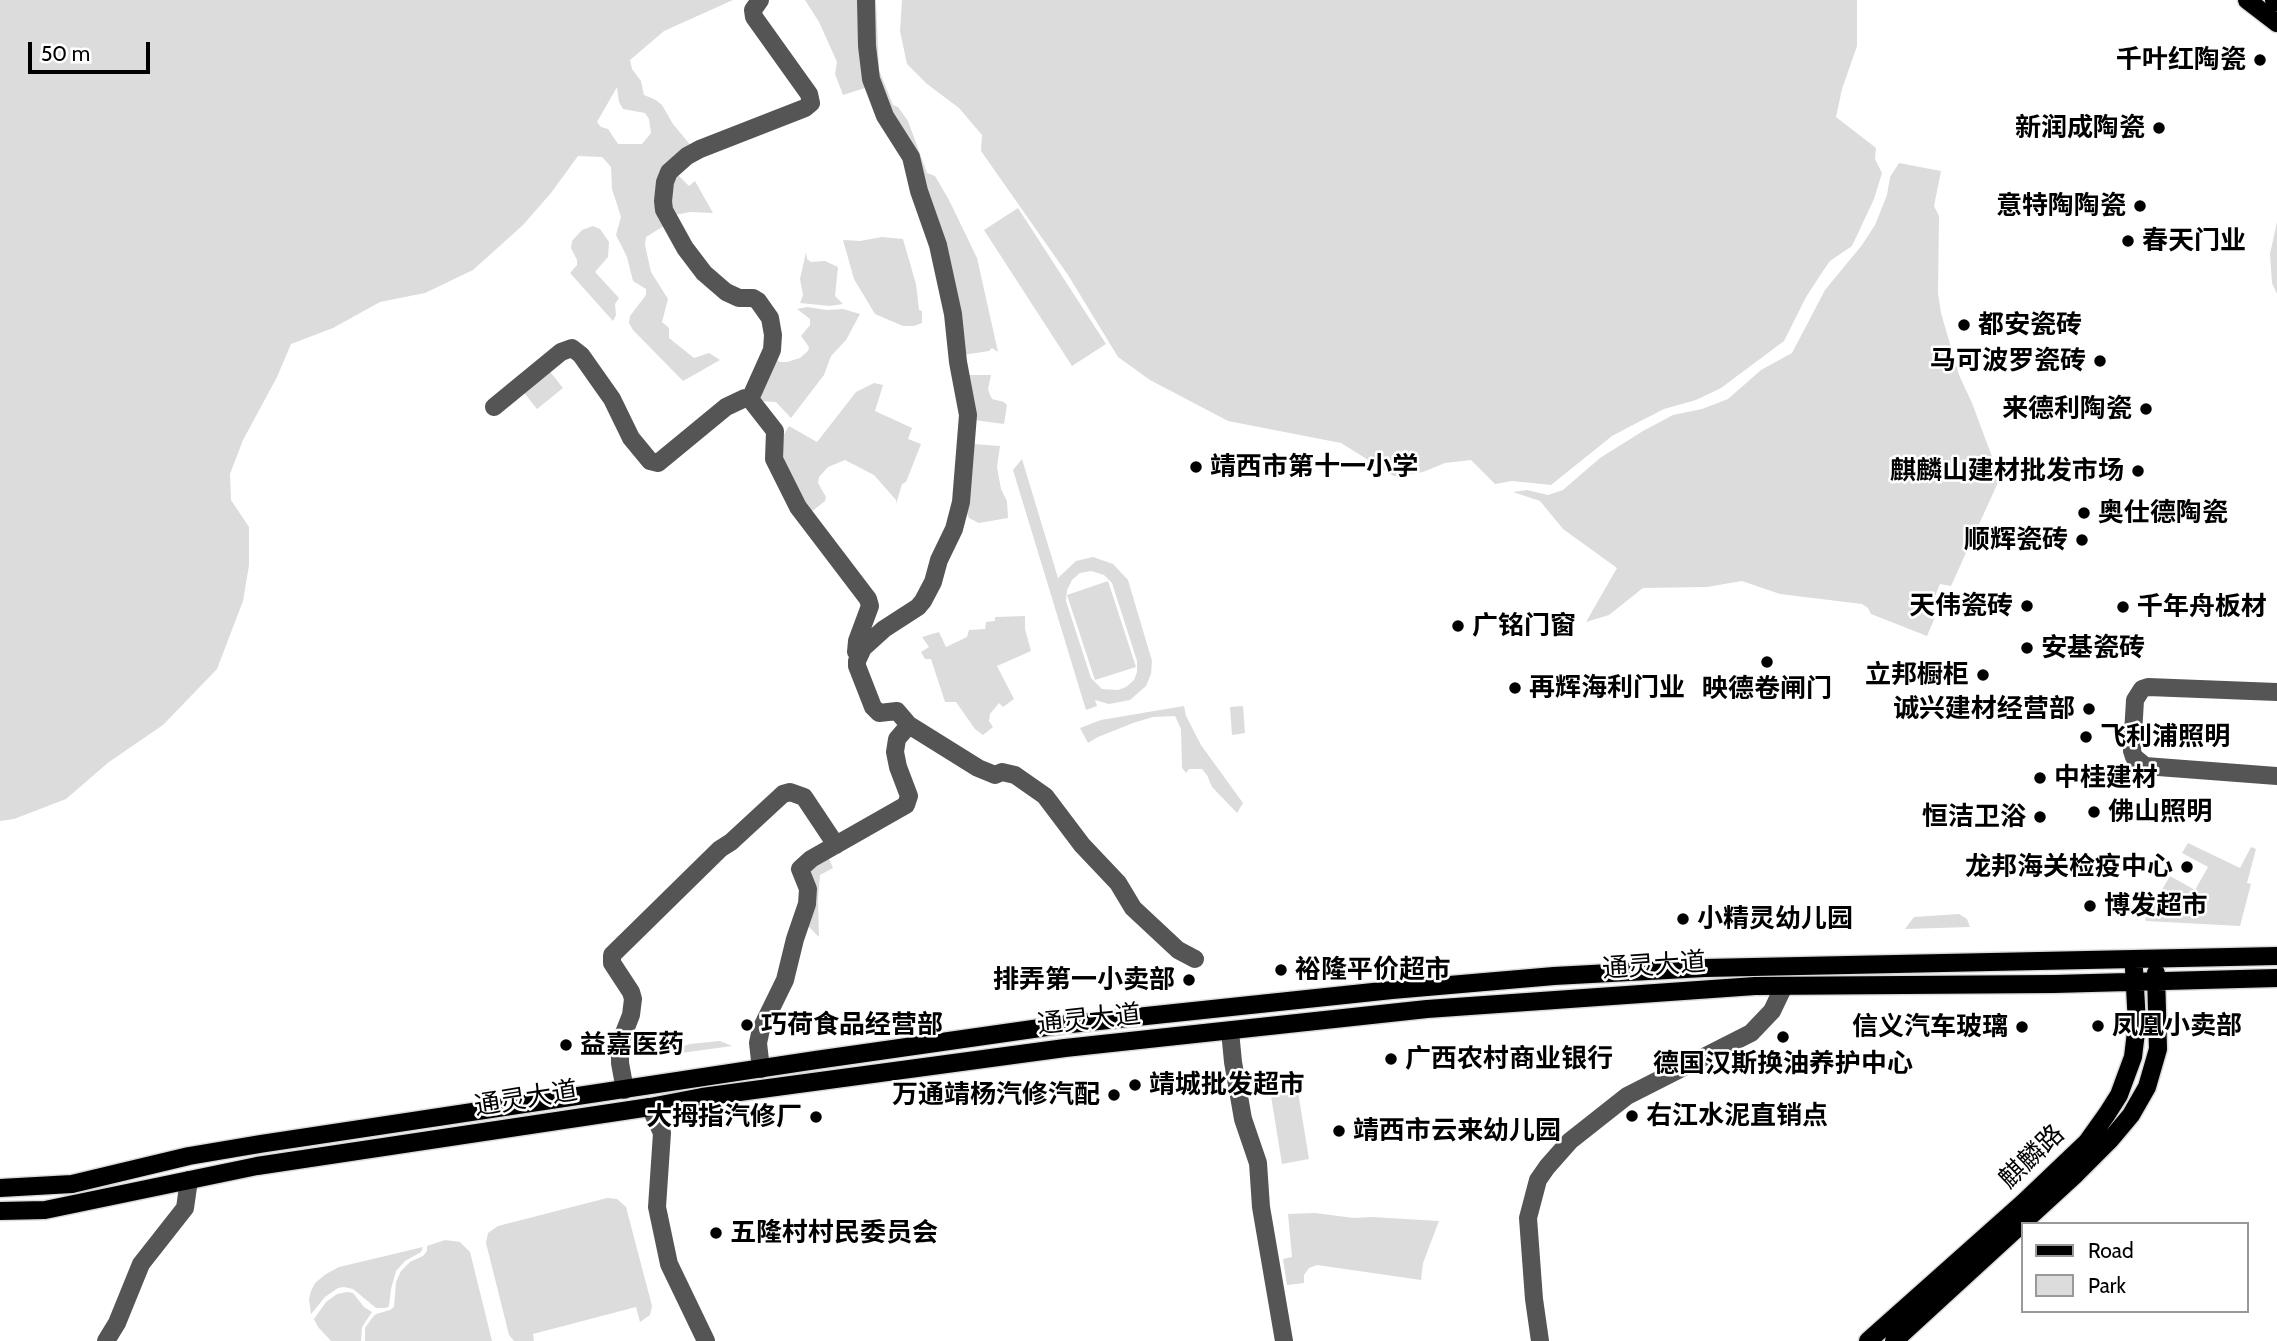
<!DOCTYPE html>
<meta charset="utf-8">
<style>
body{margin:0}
#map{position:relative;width:2277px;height:1341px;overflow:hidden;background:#fff;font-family:Cabin,sans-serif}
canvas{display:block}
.legend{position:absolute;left:2021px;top:1222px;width:228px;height:91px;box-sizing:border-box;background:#fff;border:2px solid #999;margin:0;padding:9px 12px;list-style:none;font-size:21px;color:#000}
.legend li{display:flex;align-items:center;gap:14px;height:35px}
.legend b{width:35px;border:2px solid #999}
.scale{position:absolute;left:28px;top:42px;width:122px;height:32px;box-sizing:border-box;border:4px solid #000;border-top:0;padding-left:9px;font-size:21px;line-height:24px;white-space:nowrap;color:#000;-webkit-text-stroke:5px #fff;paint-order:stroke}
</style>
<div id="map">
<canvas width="2277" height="1341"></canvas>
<ul class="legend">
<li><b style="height:9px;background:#000"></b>Road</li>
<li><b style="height:19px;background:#dcdcdc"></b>Park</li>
</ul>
<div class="scale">50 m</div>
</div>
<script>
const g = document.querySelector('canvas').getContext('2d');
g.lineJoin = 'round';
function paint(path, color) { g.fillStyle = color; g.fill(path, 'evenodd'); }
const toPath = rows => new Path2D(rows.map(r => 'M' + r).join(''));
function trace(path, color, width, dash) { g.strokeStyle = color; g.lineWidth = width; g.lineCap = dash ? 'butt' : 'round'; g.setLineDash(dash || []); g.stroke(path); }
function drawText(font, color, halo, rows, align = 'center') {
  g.font = font + ' Cabin,"Noto Sans SC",sans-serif'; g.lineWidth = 5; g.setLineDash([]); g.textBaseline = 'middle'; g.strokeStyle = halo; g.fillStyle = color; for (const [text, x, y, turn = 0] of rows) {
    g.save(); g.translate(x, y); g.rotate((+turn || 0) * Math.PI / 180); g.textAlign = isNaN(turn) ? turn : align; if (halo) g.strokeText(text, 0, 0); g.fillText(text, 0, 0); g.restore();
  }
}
paint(toPath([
 [0,0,733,0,664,31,630,60,632,69,641,81,644,95,656,100,662,105,673,124,692,147,677,158,667,224,646,237,645,245,651,272,668,299,662,322,669,328,669,338,694,358,709,353,720,360,683,381,633,330,629,323,630,316,646,295,646,289,633,281,627,257,616,235,621,217,612,189,611,167,602,157,578,156,551,193,523,225,473,270,425,293,380,302,333,328,291,344,277,377,243,440,230,474,231,500,249,527,249,565,243,601,217,669,163,725,109,762,66,799,14,819,0,821],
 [617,87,619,102,623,109,645,113,649,119,651,133,642,144,618,144,608,129,601,127,597,122],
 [805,0,863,0,868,87,843,95,835,74,837,62,819,22],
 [870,0,876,0,879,70,893,105,898,107,908,121,927,173,935,176,949,200,977,258,998,352,992,348,989,351,963,355,907,142,876,78],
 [902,0,1857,0,1857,46,1842,89,1836,117,1876,148,1875,159,1882,173,1874,199,1852,246,1830,261,1823,271,1806,297,1784,341,1721,388,1696,400,1664,409,1627,428,1612,436,1551,485,1512,481,1495,484,1471,460,1445,463,1423,472,1394,476,1341,443,1228,421,1150,380,1118,357,1068,275,981,151,982,135,959,108,927,84,907,64,900,31],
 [1899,163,1941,171,1934,206,1939,216,1938,293,1941,313,1959,375,1972,403,2000,478,1951,586,1940,584,1928,613,1935,617,1927,636,1871,614,1868,608,1862,604,1780,594,1742,581,1707,587,1643,588,1609,615,1586,622,1617,568,1563,529,1540,501,1513,492,1527,490,1548,495,1563,490,1600,458,1643,431,1673,415,1702,409,1728,399,1761,370,1792,353,1825,290,1862,245,1875,225,1887,195,1890,177],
 [675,172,689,186,695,181,713,213,690,212,675,215,669,206],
 [1018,208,1106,344,1072,366,984,230],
 [2277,222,2277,294,2272,283,2270,254],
 [593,226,600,229,609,242,608,257,595,272,619,298,615,304,616,315,613,321,570,273,577,265,577,260,571,248,572,241,582,230],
 [882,237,903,239,916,284,919,310,922,311,922,323,914,326,903,326,875,314,854,279,843,240,860,241],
 [806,252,807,259,811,262,825,261,838,267,835,296,843,304,830,306,800,303,803,295,800,279],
 [807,307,827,310,843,309,860,314,846,340,831,356,824,375,791,418,776,402,759,401,774,358,780,362,787,362,800,358,808,351,809,347,801,336,810,325,810,319,797,309],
 [548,369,563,388,537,409,522,390],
 [964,375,991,375,988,389,990,395,992,399,1004,402,1007,405,1004,424,974,420],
 [874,383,883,385,875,411,912,428,908,439,921,444,906,482,902,484,896,504,896,500,874,475,845,460,828,467,819,477,818,483,826,497,825,501,811,512,781,463,783,436,789,426,817,442,856,392],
 [973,444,1000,446,997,467,1001,489,1007,501,1008,518,979,523,969,518,964,506],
 [1022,459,1058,578,1076,561,1093,557,1113,564,1128,580,1152,661,1151,674,1146,686,1130,700,1109,704,1095,700,1097,706,1086,710,1013,470],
 [1091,571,1104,575,1112,583,1137,661,1137,672,1134,680,1126,687,1118,690,1102,689,1091,678,1066,601,1067,590,1072,580,1080,573],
 [1108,581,1136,667,1095,680,1067,595],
 [1025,616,1025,629,1031,651,997,666,1014,699,1003,707,999,703,990,714,989,721,993,727,983,735,975,729,956,702,945,702,931,659,925,659,921,652,929,647,922,637,939,632,946,647,967,637,969,630,985,629,986,622,995,621,995,617],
 [1184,706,1186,716,1201,745,1243,803,1237,813,1212,787,1207,775,1202,769,1189,769,1186,773,1182,768,1181,729,1175,716,1153,717,1133,723,1098,737,1088,743,1080,728,1101,720],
 [1243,706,1245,733,1232,735,1230,707],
 [2188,843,2240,868,2251,847,2256,849,2247,883,2251,884,2240,926,2146,921,2145,919,2170,876,2195,890,2208,867,2182,853],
 [827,854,833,868,820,875,818,900,819,937,806,924,812,883,810,869],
 [1959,914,1967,919,1970,927,1905,929,1914,917],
 [720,1041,732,1046,681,1053,684,1046,690,1044],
 [1298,1092,1309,1159,1282,1164,1271,1096],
 [607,1198,617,1199,626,1207,652,1306,650,1315,640,1322,636,1307,533,1334,534,1341,514,1341,509,1335,486,1243,488,1233,498,1226],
 [1315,1213,1354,1218,1372,1217,1439,1221,1423,1263,1421,1280,1317,1265,1309,1268,1304,1275,1304,1283,1287,1285,1283,1259,1292,1257,1288,1214],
 [445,1240,460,1242,470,1252,492,1341,365,1341,365,1328,372,1318,376,1314,390,1310,394,1307,396,1282,401,1271,410,1262,423,1256,427,1251,427,1246],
 [423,1247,421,1252,405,1261,396,1271,391,1289,389,1306,386,1308,376,1308,353,1289,344,1287,338,1288,325,1297,311,1314,309,1299,311,1291,315,1283,326,1274,339,1267],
 [347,1292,353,1293,364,1307,372,1312,362,1327,361,1341,331,1341,318,1327,314,1319,326,1302,337,1294]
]), '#dcdcdc');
const major = toPath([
 [2247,0,2277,23],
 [2274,0,2277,2],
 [0,1188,72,1184,189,1156,260,1144,816,1060,1061,1025,1392,990,1554,976,1705,968,2277,956],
 [0,1211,45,1210,257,1166,650,1107,702,1097,1065,1048,1427,1009,1755,986,2054,984,2277,978],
 [1868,1341,2023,1203,2087,1142,2107,1114,2119,1095,2133,1057,2137,1024,2134,969],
 [1894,1341,2076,1174,2110,1140,2131,1115,2147,1087,2158,1049,2156,973]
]);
trace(major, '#dbdbdb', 21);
trace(toPath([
 [760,0,753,10,754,17,809,94,811,103,805,108,700,149,687,156,669,172,665,182,663,201,664,210,685,248,704,273,726,292,739,298,753,298,758,301,770,318,773,335,772,350,750,399,775,431,774,459,798,507,868,599,870,606,857,641,856,652,859,655],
 [866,0,867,46,871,79,885,116,911,157,919,191,938,245,953,314,958,362,968,415,961,502,954,529,939,560,933,582,923,601,918,607,884,629,863,648,857,661,857,666,873,707,879,713,897,711,909,725,978,768,995,775,1002,772,1015,775,1045,796,1082,845,1118,883,1133,908,1178,950,1195,959],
 [494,407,561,352,572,348,581,355,612,399,631,438,650,461,658,463,726,407,745,398,750,399],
 [2277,692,2148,687,2142,689,2135,700,2132,751,2134,757,2145,766,2277,776],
 [1230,1031,1233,1062,1243,1119,1258,1163,1261,1207,1284,1341],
 [761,1069,758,1043,761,1029,785,980,795,939,807,904,808,889,800,869,811,859,906,805,909,796,898,767,895,752,897,739,909,725],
 [625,1090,620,1063,620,1043,631,1015,633,999,631,992,612,963,612,955,720,849,731,842,783,794,790,792,804,797,836,845],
 [650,1107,662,1133,657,1207,669,1264,706,1341],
 [106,1341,117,1323,141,1264,185,1208,189,1180],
 [1540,1341,1534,1299,1528,1218,1538,1180,1547,1167,1570,1141,1627,1096,1751,1033,1772,1011,1784,986]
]), '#555', 18);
trace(major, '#000', 18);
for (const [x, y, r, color] of [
 [2260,60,7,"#000"],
 [2159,128,7,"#000"],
 [2140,206,7,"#000"],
 [2128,241,7,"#000"],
 [1964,325,7,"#000"],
 [2100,361,7,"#000"],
 [2146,409,7,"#000"],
 [1196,467,7,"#000"],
 [2138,471,7,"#000"],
 [2084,513,7,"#000"],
 [2082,540,7,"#000"],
 [2027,606,7,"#000"],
 [2123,607,7,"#000"],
 [1458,626,7,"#000"],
 [2027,648,7,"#000"],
 [1767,662,7,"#000"],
 [1983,675,7,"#000"],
 [1515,688,7,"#000"],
 [2089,709,7,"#000"],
 [2086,737,7,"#000"],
 [2040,778,7,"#000"],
 [2094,812,7,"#000"],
 [2040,817,7,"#000"],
 [2187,867,7,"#000"],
 [2090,906,7,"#000"],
 [1683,919,7,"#000"],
 [1281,970,7,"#000"],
 [1189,980,7,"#000"],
 [747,1025,7,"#000"],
 [2098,1026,7,"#000"],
 [2022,1027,7,"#000"],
 [1783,1037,7,"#000"],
 [566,1045,7,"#000"],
 [1391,1059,7,"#000"],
 [1135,1085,7,"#000"],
 [1114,1095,7,"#000"],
 [1632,1116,7,"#000"],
 [816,1117,7,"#000"],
 [1339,1131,7,"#000"],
 [716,1233,7,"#000"]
]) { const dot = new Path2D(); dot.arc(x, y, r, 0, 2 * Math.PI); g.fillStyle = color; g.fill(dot); trace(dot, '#fff', 2.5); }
drawText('bold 26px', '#000', '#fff', [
 ["千叶红陶瓷",2246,60,"right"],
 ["新润成陶瓷",2145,128,"right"],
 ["意特陶陶瓷",2126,206,"right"],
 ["春天门业",2142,241],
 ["都安瓷砖",1978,325],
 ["马可波罗瓷砖",2086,361,"right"],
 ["来德利陶瓷",2132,409,"right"],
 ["靖西市第十一小学",1210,467],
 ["麒麟山建材批发市场",2124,471,"right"],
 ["奥仕德陶瓷",2098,513],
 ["顺辉瓷砖",2068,540,"right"],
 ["天伟瓷砖",2013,606,"right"],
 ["千年舟板材",2137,607],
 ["广铭门窗",1472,626],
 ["安基瓷砖",2041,648],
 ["立邦橱柜",1969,675,"right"],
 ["再辉海利门业",1529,688],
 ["映德卷闸门",1767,689,"center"],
 ["诚兴建材经营部",2075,709,"right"],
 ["飞利浦照明",2100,737],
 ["中桂建材",2054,778],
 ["佛山照明",2108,812],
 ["恒洁卫浴",2026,817,"right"],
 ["龙邦海关检疫中心",2173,867,"right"],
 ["博发超市",2104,906],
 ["小精灵幼儿园",1697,919],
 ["裕隆平价超市",1295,970],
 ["排弄第一小卖部",1175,980,"right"],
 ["巧荷食品经营部",761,1025],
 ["凤凰小卖部",2112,1026],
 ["信义汽车玻璃",2008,1027,"right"],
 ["益嘉医药",580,1045],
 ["广西农村商业银行",1405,1059],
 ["德国汉斯换油养护中心",1783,1064,"center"],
 ["靖城批发超市",1149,1085],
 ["万通靖杨汽修汽配",1100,1095,"right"],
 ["右江水泥直销点",1646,1116],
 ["大拇指汽修厂",802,1117,"right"],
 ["靖西市云来幼儿园",1353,1131],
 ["五隆村村民委员会",730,1233]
], 'left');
drawText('26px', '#000', '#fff', [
 ["通灵大道",1654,966,-4],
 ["通灵大道",1089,1020,-6],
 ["通灵大道",526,1099,-9],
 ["麒麟路",2032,1157,-44]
]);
</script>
